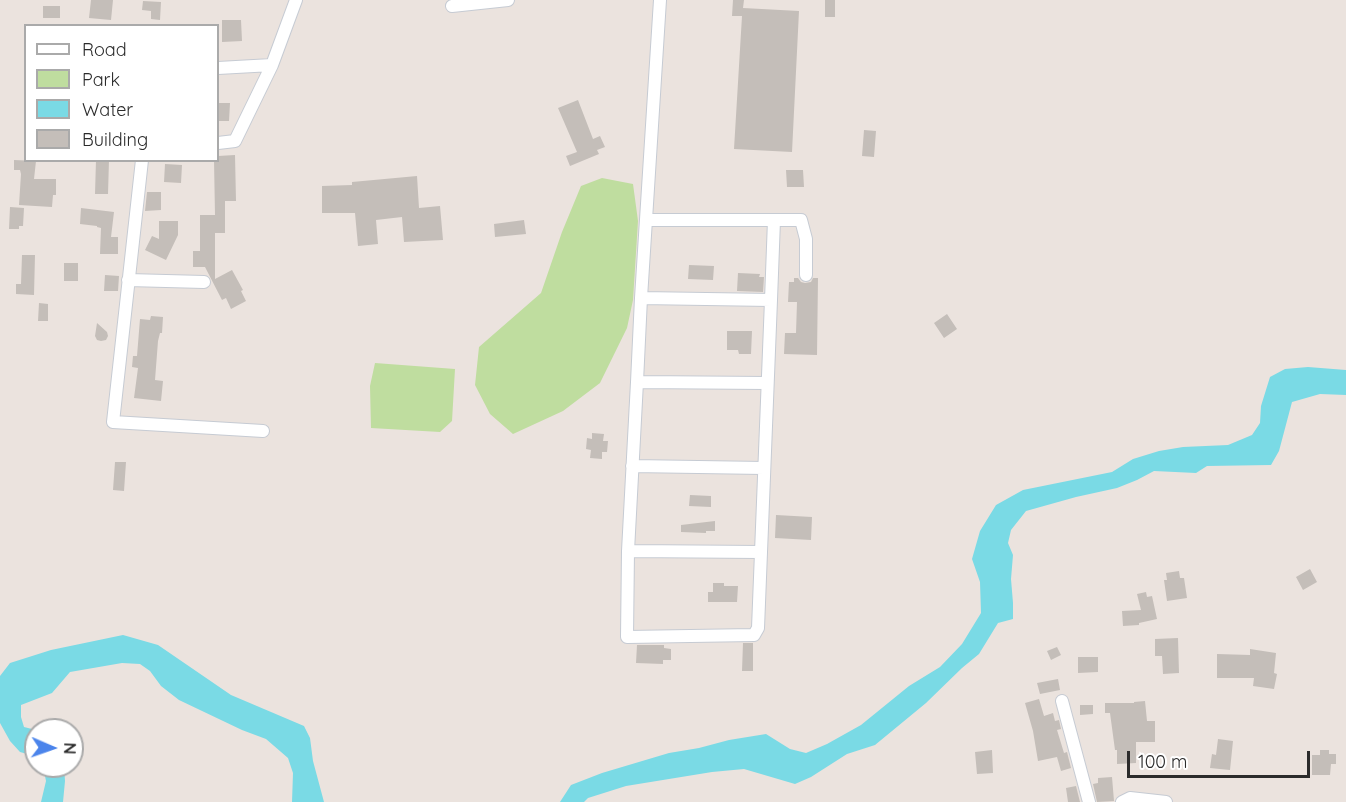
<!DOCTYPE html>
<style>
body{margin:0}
#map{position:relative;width:1346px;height:802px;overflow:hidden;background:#ebe3de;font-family:Quicksand,sans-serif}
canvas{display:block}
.legend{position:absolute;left:24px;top:24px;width:195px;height:138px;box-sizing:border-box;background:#fff;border:2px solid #aaa;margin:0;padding:8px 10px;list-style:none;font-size:18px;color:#2b2b2b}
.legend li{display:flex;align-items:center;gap:12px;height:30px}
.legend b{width:30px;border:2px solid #aaa}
.north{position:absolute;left:24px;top:718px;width:60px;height:60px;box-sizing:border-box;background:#fff;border:2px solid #aaa;border-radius:50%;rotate:92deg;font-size:16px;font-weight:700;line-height:24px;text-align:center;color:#2b2b2b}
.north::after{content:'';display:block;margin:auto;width:21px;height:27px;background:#4b84eb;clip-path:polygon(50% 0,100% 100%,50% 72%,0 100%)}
.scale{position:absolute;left:1127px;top:751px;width:183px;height:27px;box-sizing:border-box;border:3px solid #2b2b2b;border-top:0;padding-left:8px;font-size:18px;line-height:21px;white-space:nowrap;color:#2b2b2b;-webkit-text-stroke:4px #fff;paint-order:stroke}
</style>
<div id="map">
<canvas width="1346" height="802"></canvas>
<ul class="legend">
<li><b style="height:8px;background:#fff"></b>Road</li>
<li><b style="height:16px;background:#bfdd9f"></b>Park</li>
<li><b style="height:16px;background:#7adae5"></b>Water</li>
<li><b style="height:16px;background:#c4beb9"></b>Building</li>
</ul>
<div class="north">N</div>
<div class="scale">100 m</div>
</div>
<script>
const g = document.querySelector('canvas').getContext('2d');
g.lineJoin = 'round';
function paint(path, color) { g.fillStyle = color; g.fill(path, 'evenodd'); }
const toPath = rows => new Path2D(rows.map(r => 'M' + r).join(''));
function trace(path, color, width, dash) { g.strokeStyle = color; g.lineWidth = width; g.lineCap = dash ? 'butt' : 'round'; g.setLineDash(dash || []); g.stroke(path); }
paint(toPath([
 [602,178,633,184,638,221,633,300,627,328,600,383,563,411,513,434,490,414,475,385,479,347,541,293,562,232,581,186],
 [375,363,455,369,452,421,440,432,371,428,370,386]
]), '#bfdd9f');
paint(toPath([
 [1308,367,1346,370,1346,395,1320,394,1292,402,1279,451,1271,465,1207,466,1196,473,1154,471,1137,480,1117,488,1076,497,1026,511,1011,530,1008,543,1013,555,1011,579,1013,603,1013,619,998,623,979,654,962,668,926,703,875,745,847,754,811,777,795,784,744,769,712,772,626,786,588,798,584,802,560,802,571,785,602,773,669,753,699,748,729,740,766,734,790,749,806,753,827,744,861,725,909,686,940,667,962,644,981,613,980,582,972,559,980,531,996,505,1023,490,1112,472,1133,459,1159,451,1183,447,1228,445,1252,435,1260,423,1261,406,1270,377,1285,369],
 [123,635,158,645,231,695,304,726,310,738,313,761,324,802,292,802,293,773,288,758,266,739,242,730,179,700,161,686,150,671,140,664,122,663,70,672,52,693,21,705,21,717,24,727,36,730,36,758,31,755,20,752,10,741,0,723,0,676,10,663,51,650],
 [43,766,64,766,65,781,63,802,41,802,46,781]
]), '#7adae5');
paint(toPath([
 [91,0,113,0,111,20,89,18],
 [733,0,744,0,743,8,799,11,792,152,734,149,742,16,732,16],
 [825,0,835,0,835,17,825,17],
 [143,1,161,2,160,20,151,19,151,11,142,10],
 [43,6,60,6,60,18,43,18],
 [222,20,241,20,242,41,222,42],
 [578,100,593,139,600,136,605,147,597,150,599,154,570,166,566,156,577,152,558,108],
 [218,103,230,103,229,121,218,121],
 [864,130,876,131,874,157,862,156],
 [235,155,236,201,225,201,225,233,215,233,215,279,232,270,243,290,241,291,246,301,231,309,226,298,222,300,205,267,193,267,193,251,200,251,200,215,215,215,214,160,218,160,218,156],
 [14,160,36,161,34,179,56,179,56,195,53,195,52,207,19,205,21,174,20,170,14,170],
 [96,160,109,160,108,194,95,194],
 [165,164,182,165,181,183,164,182],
 [786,170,803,170,804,187,787,187],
 [417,176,419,208,440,206,443,240,404,242,402,217,376,220,378,244,358,246,355,213,322,213,322,186,352,185,352,182],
 [147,192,161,192,161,210,145,211],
 [10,207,24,208,23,226,19,226,19,229,9,229],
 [81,208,114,212,111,237,118,237,118,254,100,254,101,228,97,227,97,226,80,224],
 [524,220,526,234,495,237,494,224],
 [159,221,178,221,178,235,166,260,145,250,152,236,159,239],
 [22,255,35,255,34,295,16,294,16,284,21,284],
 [64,263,78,263,78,281,64,281],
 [689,265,714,266,713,280,688,279],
 [738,273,760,274,759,277,764,277,763,292,737,291],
 [105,275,119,276,118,291,104,291],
 [794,278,798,278,801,282,805,283,811,282,813,278,818,278,817,355,784,354,785,333,796,333,797,302,788,302,789,282,794,282],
 [39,303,48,304,48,321,38,321],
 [947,314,957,329,944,338,934,323],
 [151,316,163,317,162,333,160,333,158,341,155,380,163,381,161,401,134,398,138,368,132,367,133,356,137,356,140,319,150,320],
 [97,323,107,332,108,336,106,340,101,341,97,340,95,336],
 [727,331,752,331,751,354,739,354,738,350,727,350],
 [592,433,604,434,603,441,608,441,607,452,602,452,602,459,590,458,591,450,586,449,587,438,592,439],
 [115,462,126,462,124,491,113,490],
 [690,495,711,496,711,507,689,506],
 [776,515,812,517,811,540,775,538],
 [715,521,715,531,706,531,706,533,681,532,681,525],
 [1310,569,1317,582,1303,590,1296,577],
 [1179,571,1180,578,1184,578,1187,598,1167,601,1164,580,1167,580,1166,573],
 [713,583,724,583,724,586,738,586,737,602,708,602,708,592,713,592],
 [1146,592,1147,597,1152,596,1157,619,1139,623,1139,625,1123,626,1122,611,1141,610,1137,594],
 [1178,638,1179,673,1163,674,1162,656,1155,656,1155,639],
 [743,643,753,643,753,671,742,671],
 [637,645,664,645,664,648,671,649,671,660,663,660,663,664,636,663],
 [1057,647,1061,655,1051,660,1047,651],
 [1250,649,1276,653,1274,673,1277,674,1274,689,1253,686,1254,678,1217,678,1217,654,1250,655],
 [1078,657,1098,657,1098,672,1078,673],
 [1058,679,1060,690,1040,694,1037,683],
 [1039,699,1044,716,1053,713,1055,721,1059,720,1061,729,1057,730,1064,753,1067,752,1071,768,1061,771,1057,757,1038,761,1033,731,1025,703],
 [1145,701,1147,721,1155,721,1155,742,1136,742,1136,763,1117,764,1117,750,1115,750,1110,713,1105,713,1105,703,1134,703,1134,702],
 [1080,705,1093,705,1093,714,1080,715],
 [1218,739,1233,741,1230,770,1210,768,1212,754,1216,755],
 [992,750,993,773,977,774,975,752],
 [1320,750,1329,750,1329,754,1336,754,1336,764,1331,764,1330,775,1312,775,1312,755,1320,755],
 [1112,777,1114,801,1097,802,1093,784,1098,783,1098,778],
 [1076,786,1080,802,1068,802,1066,788]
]), '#c4beb9');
const minor = toPath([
 [452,6,508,0],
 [218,68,272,65],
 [218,143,235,141,272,65,296,0],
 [142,160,113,422,263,431],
 [646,220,774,220,771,300],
 [774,220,801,220,806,239,806,275],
 [128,280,204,282],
 [641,298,771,300,758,628,754,635,627,637,628,551,637,382,641,298,660,0],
 [637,382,767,383],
 [632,466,764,468],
 [628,551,761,552],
 [1062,701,1089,802],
 [1122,802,1130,798,1166,802]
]);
trace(minor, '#c6cbd3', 14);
trace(minor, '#fff', 12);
</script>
